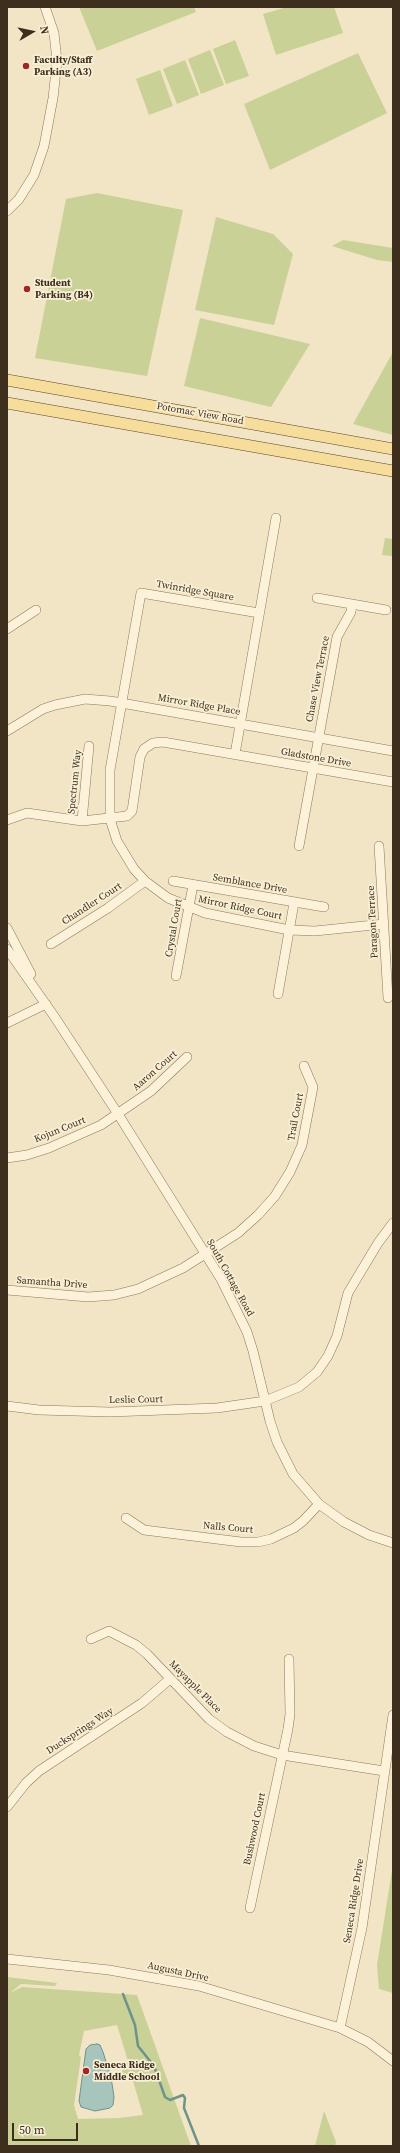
<!DOCTYPE html>
<style>
body{margin:0}
#map{position:relative;width:400px;height:2153px;overflow:hidden;background:#f2e5c5;font-family:"Source Serif 4",serif}
canvas{display:block}
.frame{position:absolute;inset:0;border:8px solid #3d2e1e;pointer-events:none}
.north{position:absolute;left:12px;top:12px;width:40px;height:40px;-webkit-text-stroke:3px #f8efd5;paint-order:stroke;rotate:81deg;font-size:11px;font-weight:700;line-height:16px;text-align:center;color:#3d2e1e}
.north::after{content:'';display:block;margin:auto;width:14px;height:18px;background:#3d2e1e;clip-path:polygon(50% 0,100% 100%,50% 72%,0 100%)}
.scale{position:absolute;left:12px;top:2123px;width:66px;height:18px;box-sizing:border-box;border:2px solid #3d2e1e;border-top:0;padding-left:5px;font-size:12px;line-height:14px;white-space:nowrap;color:#3d2e1e;-webkit-text-stroke:3px #f8efd5;paint-order:stroke}
</style>
<div id="map">
<canvas width="400" height="2153"></canvas>
<div class="frame"></div>
<div class="north">N</div>
<div class="scale">50 m</div>
</div>
<script>
const g = document.querySelector('canvas').getContext('2d');
g.lineJoin = 'round';
function paint(path, color) { g.fillStyle = color; g.fill(path, 'evenodd'); }
const toPath = rows => new Path2D(rows.map(r => 'M' + r).join(''));
function trace(path, color, width, dash) { g.strokeStyle = color; g.lineWidth = width; g.lineCap = dash ? 'butt' : 'round'; g.setLineDash(dash || []); g.stroke(path); }
function drawText(font, color, halo, rows, align = 'center') {
  g.font = font + ' "Source Serif 4",serif'; g.lineWidth = 3.5; g.setLineDash([]); g.textBaseline = 'middle'; g.strokeStyle = halo; g.fillStyle = color; for (const [text, x, y, turn = 0] of rows) {
    g.save(); g.translate(x, y); g.rotate((+turn || 0) * Math.PI / 180); g.textAlign = isNaN(turn) ? turn : align; if (halo) g.strokeText(text, 0, 0); g.fillText(text, 0, 0); g.restore();
  }
}
paint(toPath([
 [79,7,194,7,196,12,97,51],
 [287,7,334,7,343,33,276,55,263,14],
 [235,40,249,76,226,84,213,49],
 [210,50,224,85,201,94,188,59],
 [358,53,387,113,270,170,244,104],
 [185,60,199,95,177,104,163,69],
 [160,70,173,106,149,115,136,79],
 [97,193,183,210,147,376,35,358,66,199],
 [216,217,273,234,293,254,274,325,195,310],
 [343,240,393,248,393,262,377,260,332,246],
 [200,318,310,344,271,407,184,386],
 [393,352,393,435,353,424],
 [385,538,393,539,393,556,382,555],
 [393,1864,393,1993,379,1989,377,1965],
 [7,1977,57,1983,55,1986,21,1984,10,1993,22,1987,137,1995,191,2146,7,2146],
 [117,2025,128,2061,122,2071,124,2076,133,2081,143,2115,119,2118,78,2119,74,2105,81,2057,79,2055,84,2031],
 [324,2111,336,2142,335,2146,315,2146]
]), '#c9d197');
const water = toPath([
 [97,2044,100,2045,103,2052,111,2077,114,2097,113,2105,110,2108,95,2111,81,2107,79,2101,86,2049,90,2045,97,2044]
]);
paint(water, '#a7c5bd');
trace(water, '#6c948b', 1);
trace(toPath([
 [123,1994,135,2025,138,2046,154,2066,165,2097,170,2100,183,2095,185,2098,184,2108,199,2146]
]), '#6c948b', 2.5);
const minor = toPath([
 [7,211,19,199,34,175,44,146,53,98,57,61,54,33,45,7],
 [317,598,386,610],
 [259,613,141,593,110,770,110,819,117,841,134,869,145,881,168,898,205,913,289,930,315,931,384,924],
 [7,629,36,610],
 [7,731,43,709,55,705,85,699,110,701,393,751],
 [235,754,276,518],
 [7,820,27,813,82,821,127,816,132,811,140,757,144,749,153,743,163,742,393,782],
 [82,821,89,746],
 [299,846,337,637,351,612,352,604],
 [379,846,388,998],
 [173,881,324,907],
 [7,928,31,974],
 [51,944,108,908,145,881],
 [7,949,54,1016,118,1114,221,1279,247,1332,253,1351,270,1421,277,1442,293,1474,319,1504,344,1522,369,1535,393,1543],
 [176,976,193,885],
 [278,994,294,903],
 [7,1023,46,1004],
 [7,1158,27,1155,49,1148,101,1125,151,1091,187,1057],
 [7,1290,88,1297,114,1295,138,1289,183,1268,238,1233,258,1215,275,1196,290,1172,302,1145,313,1087,304,1066],
 [7,1406,39,1410,110,1412,217,1408,265,1401,299,1387,317,1372,328,1356,337,1336,348,1293,378,1243,393,1223],
 [126,1518,144,1530,241,1542,258,1542,271,1539,294,1528,303,1521,319,1504],
 [91,1639,109,1631,136,1645,147,1654,209,1719,227,1732,254,1746,282,1755,384,1771],
 [7,1807,26,1783,39,1771,142,1703,170,1679],
 [250,1908,288,1729,290,1714,289,1659],
 [7,1959,109,1970,199,1986,340,2028,368,2042,393,2061],
 [340,2028,362,1928,393,1715]
]);
const major = toPath([
 [7,380,393,449],
 [7,403,393,471]
]);
trace(minor, '#8e7759', 10);
trace(major, '#5c442d', 12);
trace(minor, '#fbf2d9', 9);
trace(major, '#f7dd9b', 11);
for (const [x, y, r, color] of [
 [26,66,4,"#a22724"],
 [27,289,4,"#a22724"],
 [86,2071,4,"#a22724"]
]) { const dot = new Path2D(); dot.arc(x, y, r, 0, 2 * Math.PI); g.fillStyle = color; g.fill(dot); trace(dot, '#f8efd5', 1.5); }
drawText('bold 10px', '#3d2e1e', '#f8efd5', [
 ["Faculty/Staff",34,60],
 ["Parking (A3)",34,72],
 ["Student",35,283],
 ["Parking (B4)",35,295],
 ["Seneca Ridge",94,2065],
 ["Middle School",94,2077]
], 'left');
drawText('10px', '#3d2e1e', '#f8efd5', [
 ["Potomac View Road",200,414,10],
 ["Twinridge Square",195,591,10],
 ["Chase View Terrace",318,679,-79],
 ["Mirror Ridge Place",199,705,10],
 ["Gladstone Drive",316,758,10],
 ["Spectrum Way",75,782,-84],
 ["Semblance Drive",250,884,10],
 ["Chandler Court",92,904,-33],
 ["Mirror Ridge Court",240,908,12],
 ["Paragon Terrace",373,922,-93],
 ["Crystal Court",174,928,-80],
 ["Aaron Court",155,1071,-41],
 ["Trail Court",296,1117,-79],
 ["Kojun Court",60,1130,-22],
 ["South Cottage Road",230,1278,61],
 ["Samantha Drive",52,1283,4],
 ["Leslie Court",136,1400,-1],
 ["Nalls Court",228,1528,5],
 ["Mayapple Place",195,1687,45],
 ["Ducksprings Way",80,1731,-33],
 ["Bushwood Court",255,1829,-78],
 ["Seneca Ridge Drive",354,1901,-81],
 ["Augusta Drive",178,1972,12]
]);
</script>
